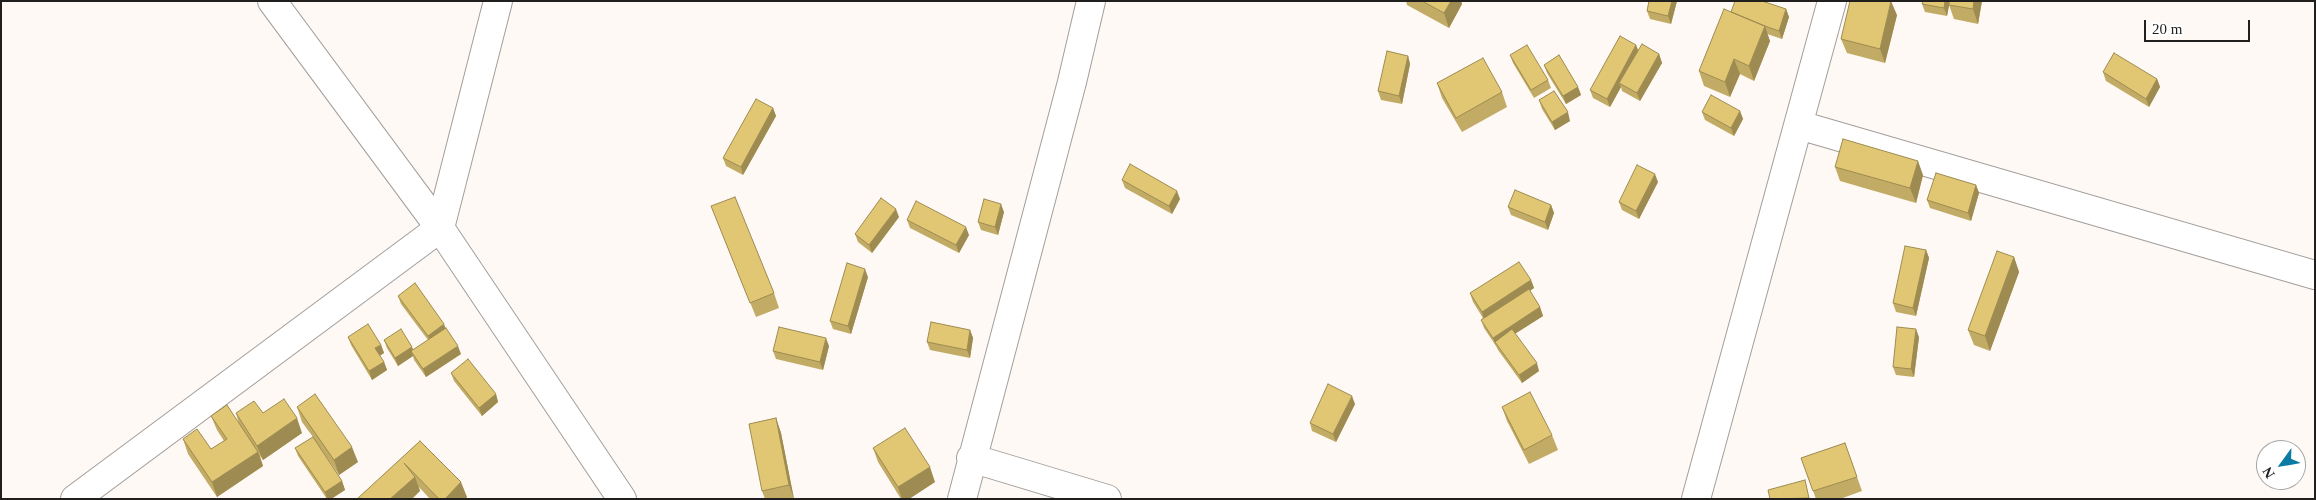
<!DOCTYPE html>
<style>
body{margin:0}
#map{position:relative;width:2316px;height:500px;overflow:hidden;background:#fef9f5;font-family:"Times New Roman",serif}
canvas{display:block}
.frame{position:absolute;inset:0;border:2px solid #211f1e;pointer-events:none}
.north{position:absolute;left:2256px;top:440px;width:50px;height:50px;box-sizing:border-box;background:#fff;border:1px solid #a6a5a5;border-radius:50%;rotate:238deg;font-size:14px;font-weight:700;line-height:20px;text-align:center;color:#211f1e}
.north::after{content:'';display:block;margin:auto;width:18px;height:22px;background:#0b7ba4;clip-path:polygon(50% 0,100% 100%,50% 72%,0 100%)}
.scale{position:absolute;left:2144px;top:20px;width:106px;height:22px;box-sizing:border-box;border:2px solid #211f1e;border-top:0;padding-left:6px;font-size:15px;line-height:18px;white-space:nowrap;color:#211f1e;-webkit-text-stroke:4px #fff;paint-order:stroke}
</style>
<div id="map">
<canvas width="2316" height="500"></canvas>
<div class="frame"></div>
<div class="north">N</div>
<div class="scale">20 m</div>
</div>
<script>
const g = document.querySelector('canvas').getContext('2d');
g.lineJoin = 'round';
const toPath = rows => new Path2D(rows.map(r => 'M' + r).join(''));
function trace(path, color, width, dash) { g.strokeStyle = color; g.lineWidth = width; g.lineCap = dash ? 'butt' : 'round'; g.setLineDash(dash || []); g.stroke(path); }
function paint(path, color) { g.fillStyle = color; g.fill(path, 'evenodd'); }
const street = toPath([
 [1799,125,2315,275],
 [971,458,1107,499],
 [75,499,440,228,498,1],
 [962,499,1072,82,1091,1],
 [1696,499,1832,1]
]);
const secondary = toPath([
 [272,1,440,228,622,499]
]);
trace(street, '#a39e9b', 30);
trace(secondary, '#a39e9b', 30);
trace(street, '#fff', 28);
trace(secondary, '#fff', 28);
paint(toPath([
 [1406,1,1461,1,1462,4,1449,28,1407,5],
 [1677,1,1671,24,1650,19,1647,11],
 [1923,1,1982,1,1978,24,1954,19,1949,5,1947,16,1925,12,1922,4],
 [1786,9,1789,17,1782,39,1767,34,1770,41,1754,81,1740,74,1730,97,1704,86,1699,71,1731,12],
 [1897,15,1885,63,1847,53,1841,39],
 [1636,45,1638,50,1659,54,1662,63,1640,101,1622,91,1621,87,1610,107,1593,98,1590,90],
 [1510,55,1548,80,1551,88,1534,98,1513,63],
 [1408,56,1410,64,1402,104,1381,100,1378,91],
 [1544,65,1578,87,1581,95,1566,104,1547,73],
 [2103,72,2157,79,2160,87,2149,107,2106,81],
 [1437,83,1502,92,1507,107,1462,132,1442,98],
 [1539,100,1570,121,1555,130,1542,109],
 [773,108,776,116,743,175,726,166,723,158],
 [1740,111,1743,119,1734,136,1705,120,1702,112],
 [1835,167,1923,175,1916,203,1840,181],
 [1122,180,1180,199,1172,214,1125,188],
 [1658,182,1639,219,1622,210,1619,202],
 [1976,185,1979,193,1971,221,1930,208,1927,200],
 [1551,205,1554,213,1548,230,1511,215,1508,207],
 [711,206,774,293,779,308,756,317],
 [1004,212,998,235,981,230,978,222],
 [899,217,872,253,858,242,855,234],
 [907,220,969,235,959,253,910,228],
 [1926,250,1929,258,1916,316,1896,312,1893,303],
 [2014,257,2019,272,1990,351,1974,345,1968,330],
 [868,277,851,334,833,329,830,321],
 [1531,280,1534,288,1530,291,1540,307,1543,316,1515,334,1539,371,1522,383,1498,350,1496,346,1484,328,1481,320,1483,318,1473,302,1470,293],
 [398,296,461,354,426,377,414,360,413,356,398,366,387,348,384,340,412,347,413,350,428,340,401,304],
 [970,330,973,338,970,358,930,350,927,342],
 [348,337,381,345,384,353,379,356,384,362,387,370,372,380,351,345],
 [1919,337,1914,377,1896,375,1893,367],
 [829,346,823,370,776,359,773,351],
 [451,373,496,394,498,402,482,416,454,381],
 [1355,404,1336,442,1312,431,1310,423],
 [297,407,358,462,339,475,316,442,342,481,345,490,331,499,327,499,298,456,295,448,313,437,302,422],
 [1502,407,1552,435,1558,450,1529,464,1507,421],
 [236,413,263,413,302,433,263,460,260,456,263,466,217,497,188,454,183,439,211,449,224,441,217,430,211,416,239,424],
 [776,418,781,433,794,499,765,499,762,491],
 [420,441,467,497,465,499,430,499,419,487,420,491,357,499],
 [1845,443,1862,491,1840,499,1816,499,1801,458],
 [873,448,935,482,909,499,901,499,878,462]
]), '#c2ab64');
paint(toPath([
 [1451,1,1461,1,1462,4,1449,28,1444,13],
 [1672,1,1677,1,1671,24,1668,16],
 [1891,1,1897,15,1885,63,1880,49],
 [1945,1,1950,1,1947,16,1944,8],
 [1974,1,1982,1,1978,24,1973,9],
 [1786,9,1789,17,1782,39,1779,31],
 [1765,26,1770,41,1754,81,1749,66],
 [1636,45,1639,53,1619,83,1621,87,1610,107,1607,99],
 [1659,54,1662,63,1640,101,1637,93],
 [1408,56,1410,64,1402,104,1399,96],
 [1734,59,1740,74,1730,97,1725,82],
 [2157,79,2160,87,2149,107,2146,99],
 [1578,87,1581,95,1566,104,1563,96],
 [773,108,776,116,743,175,741,167],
 [1740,111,1743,119,1734,136,1731,128],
 [1568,112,1570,121,1555,130,1552,122],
 [1918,161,1923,175,1916,203,1910,188],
 [1655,174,1658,182,1639,219,1636,211],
 [1976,185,1979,193,1971,221,1968,213],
 [1177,191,1180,199,1172,214,1169,206],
 [1001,204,1004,212,998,235,995,227],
 [1551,205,1554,213,1548,230,1545,222],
 [896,209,899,217,872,253,869,245],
 [966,227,969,235,959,253,956,245],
 [1926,250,1929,258,1916,316,1913,308],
 [2014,257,2019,272,1990,351,1985,336],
 [865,269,868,277,851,334,848,326],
 [1531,280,1534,288,1484,320,1482,312],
 [1540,307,1543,316,1497,345,1495,342,1496,346,1493,338],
 [444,324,447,332,431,344,428,336],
 [1916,329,1919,337,1914,377,1911,369],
 [970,330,973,338,970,358,967,350],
 [826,338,829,346,823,370,820,362],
 [381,345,384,353,378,357,375,348],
 [458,346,461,354,426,377,423,369],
 [412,347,415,355,411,351,413,356,398,366,395,358],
 [384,362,387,370,372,380,369,371],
 [1537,363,1539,371,1522,383,1519,375],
 [496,394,498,402,482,416,479,408],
 [1352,396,1355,404,1336,442,1333,434],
 [297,418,302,433,263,460,257,446],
 [776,418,781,433,794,499,789,485],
 [352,447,358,462,339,475,334,460],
 [258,452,263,466,217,497,212,482],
 [930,467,935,482,909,499,902,499,898,487],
 [415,477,420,491,412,499,390,499],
 [342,481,345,490,331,499,327,499,325,492],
 [461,482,467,497,465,499,445,499]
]), '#9e8b51');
const building = toPath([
 [1422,1,1451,1,1444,13,1422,1],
 [1649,1,1672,1,1668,16,1647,11,1649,1],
 [1735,1,1762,1,1786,9,1779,31,1762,25,1731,12,1735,1],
 [1850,1,1891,1,1880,49,1841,39,1850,1],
 [1923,1,1945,1,1944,8,1922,4,1923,1],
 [1949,1,1974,1,1973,9,1949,5,1949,1],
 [1724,9,1765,26,1749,66,1734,59,1725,82,1699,71,1724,9],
 [1620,36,1636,45,1607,99,1590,90,1620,36],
 [1642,44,1659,54,1637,93,1619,83,1642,44],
 [1527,45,1548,80,1531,90,1510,55,1527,45],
 [1387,51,1408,56,1399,96,1378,91,1387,51],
 [2114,53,2157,79,2146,99,2103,72,2114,53],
 [1559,55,1578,87,1563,96,1544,65,1559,55],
 [1483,58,1502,92,1456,118,1437,83,1483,58],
 [1554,91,1568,112,1552,122,1539,100,1554,91],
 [1711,95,1740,111,1731,128,1702,112,1711,95],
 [756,99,773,108,741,167,723,158,756,99],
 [1843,139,1918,161,1910,188,1835,167,1843,139],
 [1130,164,1177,191,1169,206,1122,180,1130,164],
 [1637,165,1655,174,1636,211,1619,202,1637,165],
 [1936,173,1976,185,1968,213,1927,200,1936,173],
 [1515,190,1551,205,1545,222,1508,207,1515,190],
 [735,197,774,293,750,303,711,206,735,197],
 [881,198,896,209,869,245,855,234,881,198],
 [984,199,1001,204,995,227,978,222,984,199],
 [916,201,966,227,956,245,907,220,916,201],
 [1905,246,1926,250,1913,308,1893,303,1905,246],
 [1997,251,2014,257,1985,336,1968,330,1997,251],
 [1519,262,1531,280,1482,312,1470,293,1519,262],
 [847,263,865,269,848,326,830,321,847,263],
 [415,283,444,324,428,336,398,296,415,283],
 [1529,289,1540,307,1493,338,1481,320,1529,289],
 [931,322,970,330,967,350,927,342,931,322],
 [368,324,381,345,375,348,384,362,369,371,348,337,368,324],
 [779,327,826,338,820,362,773,351,779,327],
 [1897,327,1916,329,1911,369,1893,367,1897,327],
 [446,328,458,346,423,369,411,351,446,328],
 [401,329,412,347,395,358,384,340,401,329],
 [1512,329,1537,363,1519,375,1495,342,1512,329],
 [468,359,496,394,479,408,451,373,468,359],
 [1328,384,1352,396,1333,434,1310,423,1328,384],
 [1530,392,1552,435,1524,450,1502,407,1530,392],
 [315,394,352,447,334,460,297,407,315,394],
 [284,399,297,418,257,446,236,413,254,401,263,413,284,399],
 [227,405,258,452,212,482,183,439,197,429,211,449,227,439,211,416,227,405],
 [776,418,789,485,762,491,749,424,776,418],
 [905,428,930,467,898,487,873,448,905,428],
 [313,437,342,481,325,492,295,448,313,437],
 [420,441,461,482,445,499,439,499,404,463,415,477,390,499,357,499,420,441],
 [1845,443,1857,477,1813,491,1801,458,1845,443],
 [1805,480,1809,498,1770,499,1768,490,1805,480]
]);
paint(building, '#e1c774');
trace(building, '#9e8b51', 1);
</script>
